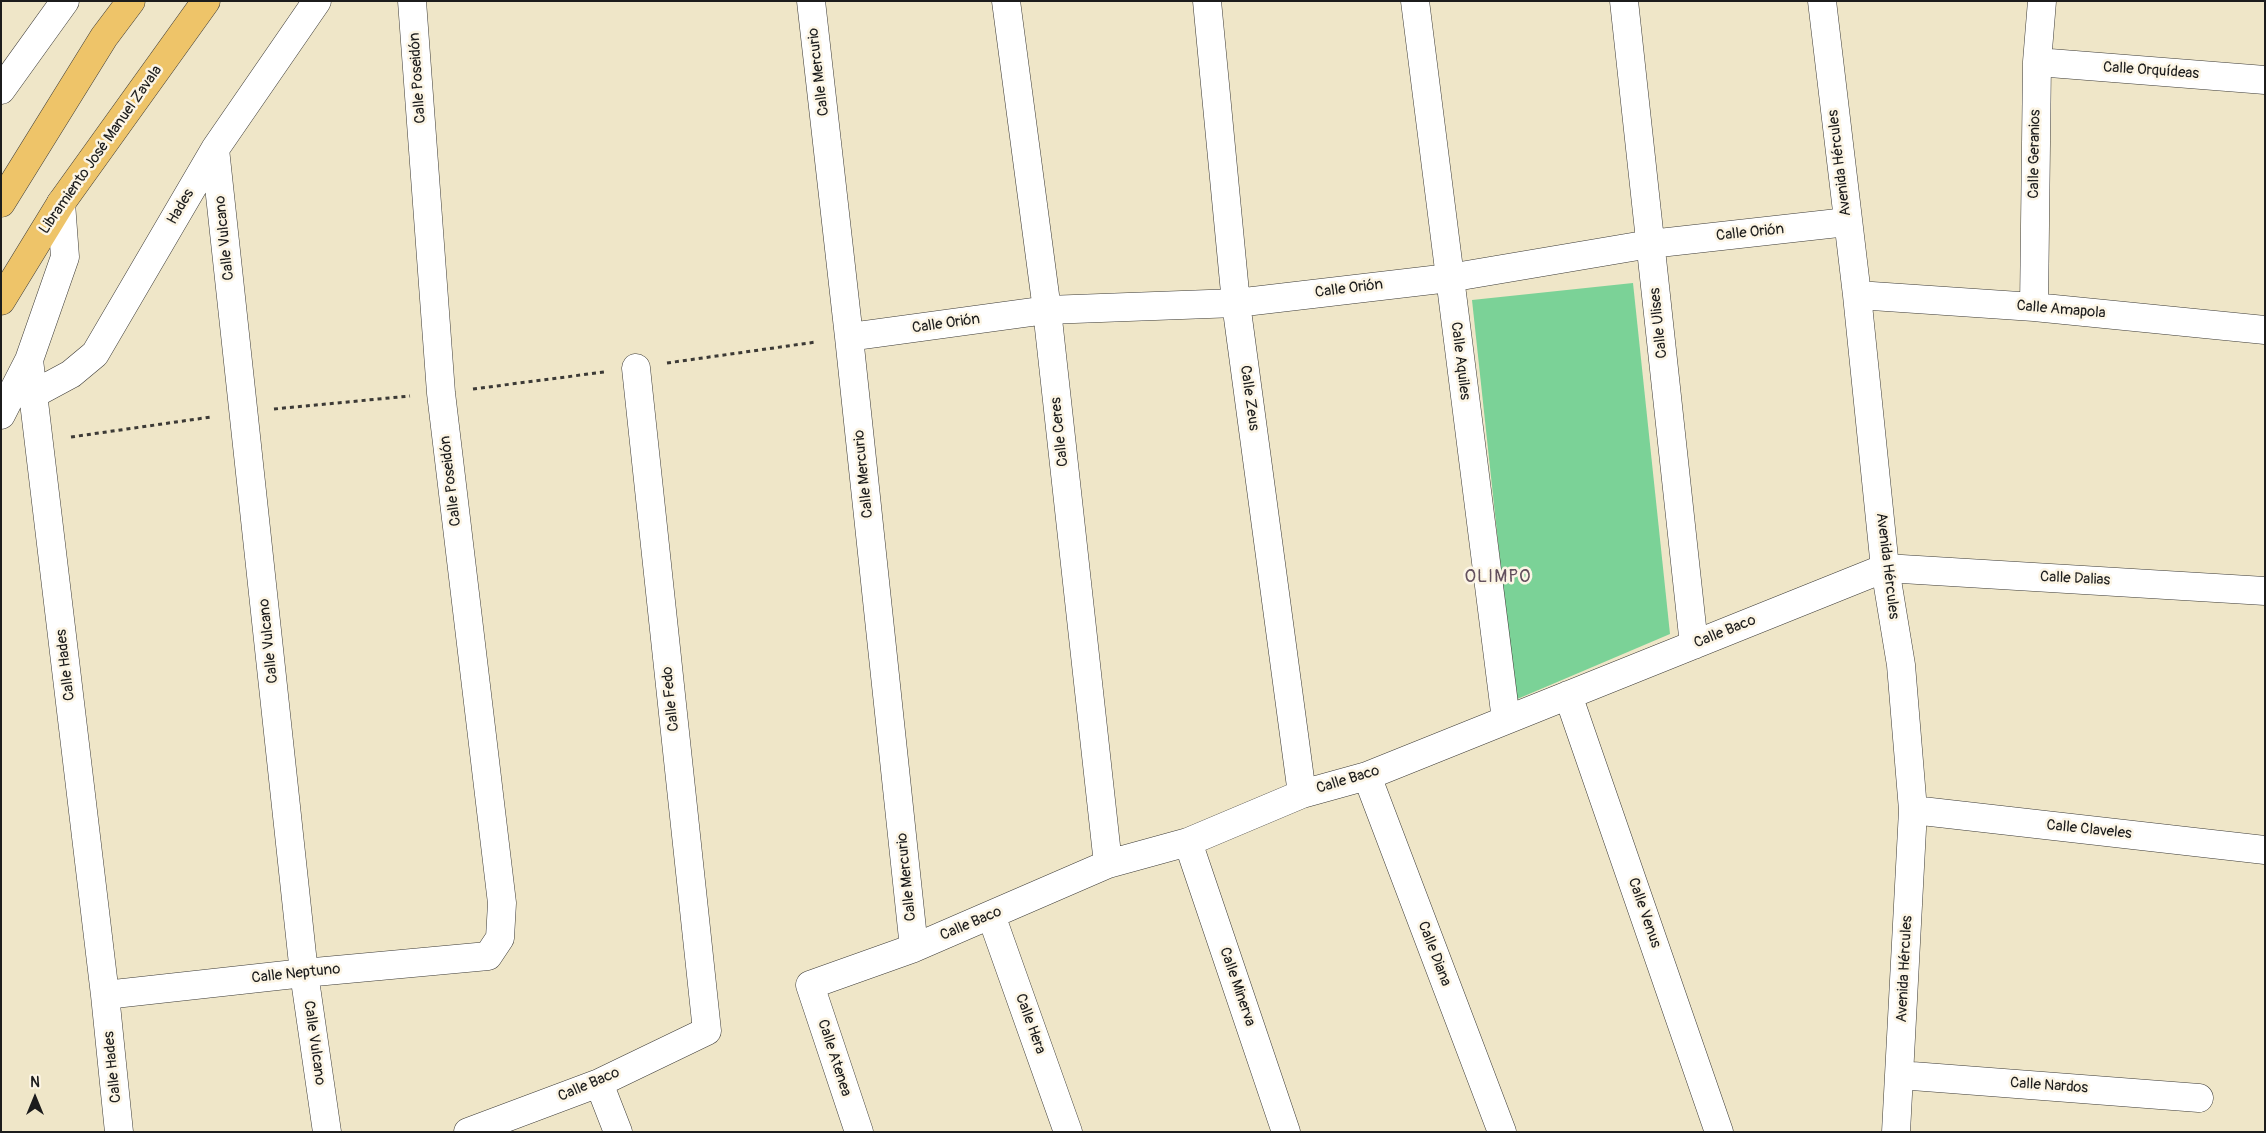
<!DOCTYPE html>
<meta charset="utf-8">
<style>
body{margin:0}
#map{position:relative;width:2266px;height:1133px;overflow:hidden;background:#efe6c8;font-family:Pangolin,sans-serif}
canvas{display:block}
.frame{position:absolute;inset:0;border:2px solid #1c1c1c;pointer-events:none}
.north{position:absolute;left:10px;top:1073px;width:50px;height:50px;-webkit-text-stroke:4px #fcf5e5;paint-order:stroke;rotate:0deg;font-size:14px;font-weight:700;line-height:20px;text-align:center;color:#1c1c1c}
.north::after{content:'';display:block;margin:auto;width:18px;height:22px;background:#1c1c1c;clip-path:polygon(50% 0,100% 100%,50% 72%,0 100%)}
</style>
<div id="map">
<canvas width="2266" height="1133"></canvas>
<div class="frame"></div>
<div class="north">N</div>
</div>
<script>
const g = document.querySelector('canvas').getContext('2d');
g.lineJoin = 'round';
function paint(path, color) { g.fillStyle = color; g.fill(path, 'evenodd'); }
const toPath = rows => new Path2D(rows.map(r => 'M' + r).join(''));
function trace(path, color, width, dash) { g.strokeStyle = color; g.lineWidth = width; g.lineCap = dash ? 'butt' : 'round'; g.setLineDash(dash || []); g.stroke(path); }
function drawText(font, color, halo, rows, align = 'center') {
  g.font = font + ' Pangolin,sans-serif'; g.lineWidth = 5; g.setLineDash([]); g.textBaseline = 'middle'; g.strokeStyle = halo; g.fillStyle = color; for (const [text, x, y, turn = 0] of rows) {
    g.save(); g.translate(x, y); g.rotate((+turn || 0) * Math.PI / 180); g.textAlign = isNaN(turn) ? turn : align; if (halo) g.strokeText(text, 0, 0); g.fillText(text, 0, 0); g.restore();
  }
}
paint(toPath([
 [1633,283,1670,634,1515,700,1472,300]
]), '#7bd297');
const street = toPath([
 [811,1,849,337,914,948],
 [1006,1,1047,310,1108,864],
 [1207,1,1236,303,1302,794],
 [1415,1,1506,720],
 [1624,1,1694,645],
 [1822,1,1857,295,1885,568,1901,665,1913,810,1896,1132],
 [2037,62,2265,80],
 [1,90,65,1],
 [215,149,304,973,327,1132],
 [61,203,65,257,29,360,105,995,119,1132],
 [1857,295,2034,307,2265,330],
 [2034,307,2037,62,2042,1],
 [849,337,1047,310,1236,303,1449,278,1650,244,1847,222],
 [32,395,71,374,95,354,215,149,317,1],
 [1,415,29,360],
 [1568,695,1719,1132],
 [1367,776,1502,1132],
 [1913,810,2265,850],
 [1188,842,1286,1132],
 [991,915,1068,1132],
 [105,995,304,973,488,956,500,938,502,903,441,393,412,1],
 [1899,1075,2199,1098],
 [599,1083,618,1132],
 [468,1132,599,1083,707,1031,636,368],
 [859,1132,810,985,914,948,1108,864,1188,842,1302,794,1367,776,1885,568,2265,591]
]);
const primary = toPath([
 [1,203,104,37,131,1],
 [1,301,61,203,206,1]
]);
trace(street, '#3c3a36', 29);
trace(primary, '#3c3a36', 29);
trace(toPath([
 [667,363,816,342],
 [473,389,604,372],
 [274,409,410,396],
 [71,437,211,417]
]), '#3c3a36', 3, [4, 4]);
trace(street, '#fff', 28);
trace(primary, '#eec469', 28);
drawText('15px', '#1c1c1c', '#fcf5e5', [
 ["Calle Orquídeas",2151,71,4],
 ["Calle Mercurio",819,72,-97],
 ["Calle Poseidón",418,78,-94],
 ["Libramiento José Manuel Zavala",101,150,-55],
 ["Calle Geranios",2035,154,-89],
 ["Avenida Hércules",1840,163,-97],
 ["Hades",181,207,-60],
 ["Calle Orión",1750,233,-6],
 ["Calle Vulcano",225,238,-96],
 ["Calle Orión",1349,289,-7],
 ["Calle Amapola",2061,310,5],
 ["Calle Ulises",1659,323,-96],
 ["Calle Orión",946,324,-8],
 ["Calle Aquiles",1460,361,83],
 ["Calle Zeus",1249,398,82],
 ["Calle Ceres",1060,432,-96],
 ["Calle Mercurio",864,474,-96],
 ["Calle Poseidón",451,481,-97],
 ["Avenida Hércules",1887,566,83],
 ["Calle Dalias",2075,579,3],
 ["Calle Baco",1725,632,-22],
 ["Calle Vulcano",269,641,-96],
 ["Calle Hades",66,665,-97],
 ["Calle Fedo",671,699,-96],
 ["Calle Baco",1348,780,-17],
 ["Calle Claveles",2089,830,6],
 ["Calle Mercurio",907,877,-96],
 ["Calle Venus",1644,913,71],
 ["Calle Baco",971,924,-23],
 ["Calle Diana",1434,954,69],
 ["Avenida Hércules",1905,969,-87],
 ["Calle Neptuno",296,974,-6],
 ["Calle Minerva",1237,987,71],
 ["Calle Hera",1030,1024,70],
 ["Calle Vulcano",314,1043,82],
 ["Calle Atenea",834,1058,72],
 ["Calle Hades",113,1067,-96],
 ["Calle Baco",589,1085,-23],
 ["Calle Nardos",2049,1086,4]
]);
g.letterSpacing = '1px';
drawText('18px', '#63505e', '#fcf5e5', [
 ["OLIMPO",1498,577]
]);
g.letterSpacing = '0px';
</script>
